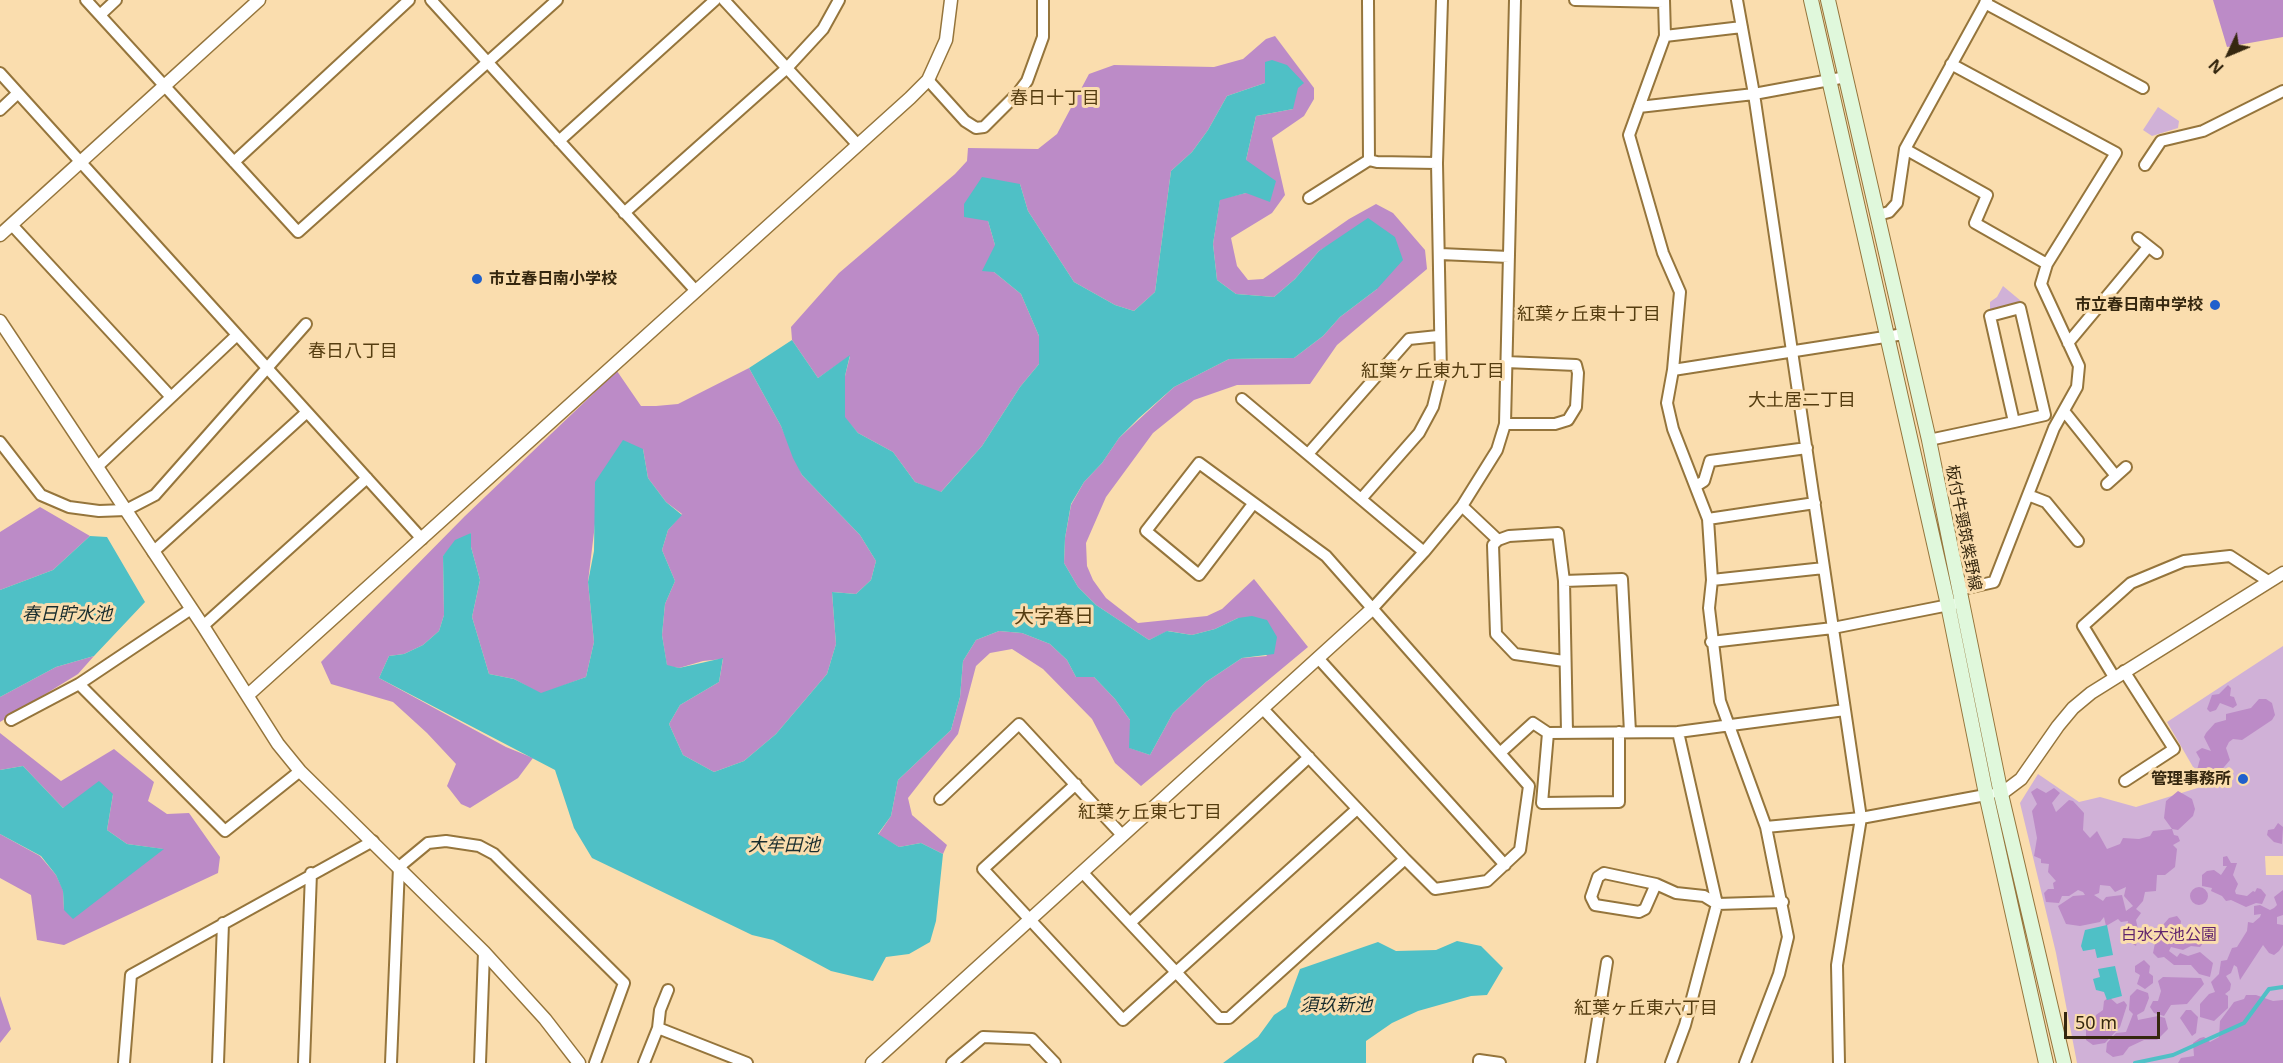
<!DOCTYPE html>
<meta charset="utf-8">
<style>
body{margin:0}
#map{position:relative;width:2283px;height:1063px;overflow:hidden;background:#faddae;font-family:"Noto Sans",sans-serif}
canvas{display:block}
.north{position:absolute;left:2199px;top:24px;width:60px;height:60px;-webkit-text-stroke:4px #faddae;paint-order:stroke;rotate:226deg;font-size:16px;font-weight:700;line-height:24px;text-align:center;color:#35270f}
.north::after{content:'';display:block;margin:auto;width:21px;height:27px;background:#35270f;clip-path:polygon(50% 0,100% 100%,50% 72%,0 100%)}
.scale{position:absolute;left:2064px;top:1012px;width:96px;height:27px;box-sizing:border-box;border:3px solid #35270f;border-top:0;padding-left:8px;font-size:18px;line-height:21px;white-space:nowrap;color:#35270f;-webkit-text-stroke:4px #faddae;paint-order:stroke}
</style>
<div id="map">
<canvas width="2283" height="1063"></canvas>
<div class="north">N</div>
<div class="scale">50 m</div>
</div>
<script>
const g = document.querySelector('canvas').getContext('2d');
g.lineJoin = 'round';
function paint(path, color) { g.fillStyle = color; g.fill(path, 'evenodd'); }
const toPath = rows => new Path2D(rows.map(r => 'M' + r).join(''));
function trace(path, color, width, dash) { g.strokeStyle = color; g.lineWidth = width; g.lineCap = dash ? 'butt' : 'round'; g.setLineDash(dash || []); g.stroke(path); }
function drawText(font, color, halo, rows, align = 'center') {
  g.font = font + ' "Noto Sans","Noto Sans JP",sans-serif'; g.lineWidth = 6; g.setLineDash([]); g.textBaseline = 'middle'; g.strokeStyle = halo; g.fillStyle = color; for (const [text, x, y, turn = 0] of rows) {
    g.save(); g.translate(x, y); g.rotate((+turn || 0) * Math.PI / 180); g.textAlign = isNaN(turn) ? turn : align; if (halo) g.strokeText(text, 0, 0); g.fillText(text, 0, 0); g.restore();
  }
}
paint(toPath([
 [2158,107,2179,121,2178,128,2152,136,2143,130],
 [2003,286,2021,301,2020,308,1990,316,1990,302,1997,297],
 [2283,646,2283,856,2265,856,2266,875,2283,875,2283,1063,2077,1063,2056,953,2020,803,2038,774,2079,802,2100,797,2136,807,2204,786,2167,722]
]), '#d0b1d7');
paint(toPath([
 [2213,0,2283,0,2283,37,2227,47],
 [1275,36,1314,88,1314,99,1304,116,1272,138,1285,195,1272,213,1231,238,1237,266,1248,280,1263,279,1349,219,1376,204,1393,213,1425,250,1427,269,1337,345,1310,384,1237,385,1194,400,1153,433,1106,497,1086,543,1087,566,1093,580,1106,598,1138,623,1207,616,1222,609,1254,579,1308,647,1141,786,1115,763,1092,719,1043,669,1012,649,990,653,976,666,958,734,908,798,912,815,947,845,943,854,921,843,899,847,878,835,891,816,898,780,951,730,960,697,963,661,976,640,999,631,1022,633,1050,644,1067,660,1076,677,1094,677,1115,699,1130,720,1130,748,1150,755,1173,713,1206,682,1242,658,1267,656,1238,618,1215,629,1192,635,1168,631,1149,640,1096,605,1078,587,1064,563,1065,538,1071,505,1084,482,1102,463,1119,438,1174,387,1229,359,1294,358,1323,336,1340,317,1377,289,1343,237,1319,251,1295,279,1274,297,1236,294,1217,280,1213,244,1220,199,1246,193,1246,160,1256,116,1293,109,1265,63,1265,83,1227,96,1208,130,1192,152,1171,171,1155,292,1134,311,1115,305,1074,282,1028,211,1020,184,988,221,995,245,994,272,1021,294,1039,336,1039,364,1020,387,982,446,940,493,915,482,893,452,858,433,844,417,845,376,850,356,818,378,792,340,791,327,839,273,955,174,967,161,968,148,1038,149,1057,134,1089,74,1114,65,1214,67,1243,59,1266,39],
 [749,368,781,426,802,475,860,535,876,561,871,580,856,594,832,592,836,644,827,674,776,734,744,761,714,772,683,755,669,724,680,705,719,682,723,659,703,661,679,668,667,666,662,635,665,604,675,581,662,550,668,530,682,514,666,502,648,478,643,449,595,524,588,582,594,642,586,677,541,694,514,679,489,674,472,617,480,580,471,547,471,533,443,556,444,615,439,631,423,645,404,654,389,656,379,678,506,747,533,758,518,778,470,808,461,804,447,786,456,764,427,733,393,702,331,684,321,662,465,516,617,371,641,406,656,406,678,404],
 [40,507,90,536,53,570,0,590,0,532],
 [94,656,78,674,0,722,0,697,56,667],
 [2228,685,2231,688,2230,696,2234,697,2237,705,2233,708,2220,703,2216,710,2210,712,2207,709,2212,695,2219,694],
 [2259,699,2266,699,2272,703,2275,715,2272,720,2242,740,2233,739,2229,742,2226,748,2230,760,2219,773,2209,774,2207,777,2200,775,2197,770,2200,759,2196,752,2202,748,2211,751,2204,737,2206,733,2215,723,2226,720,2226,714,2251,708],
 [0,733,61,781,114,749,154,782,148,801,167,814,189,813,220,857,218,873,64,945,37,940,31,895,0,878,0,834,40,856,56,875,63,890,64,910,163,849,127,844,107,830,113,794,63,808,23,766,0,770],
 [2037,788,2046,793,2054,788,2060,793,2052,803,2056,812,2069,800,2073,801,2084,813,2083,830,2090,838,2097,831,2107,849,2120,844,2123,838,2139,839,2150,836,2153,831,2172,829,2164,818,2166,801,2178,791,2192,799,2195,809,2193,816,2178,830,2172,829,2174,835,2178,836,2180,841,2173,845,2177,849,2175,867,2165,875,2157,875,2156,891,2145,892,2143,901,2136,909,2141,913,2136,920,2139,934,2136,946,2130,942,2133,936,2127,930,2128,921,2121,922,2118,919,2106,926,2104,917,2100,922,2080,926,2066,924,2058,906,2073,896,2085,895,2083,892,2078,890,2069,896,2062,896,2059,903,2046,902,2044,893,2048,889,2054,889,2053,883,2056,881,2048,872,2049,864,2041,863,2041,859,2034,856,2037,838,2032,811,2037,804,2031,792],
 [2100,885,2110,886,2115,892,2126,887,2124,896,2133,906,2126,911,2122,895,2106,897,2103,901,2094,895,2099,893],
 [2278,823,2283,827,2282,844,2274,842,2267,835,2268,830,2274,829],
 [2227,856,2231,863,2237,863,2233,875,2238,884,2235,891,2236,894,2247,896,2253,891,2255,892,2257,888,2261,889,2266,895,2262,904,2256,903,2246,907,2231,900,2226,901,2222,896,2211,891,2212,888,2202,886,2202,875,2207,871,2214,870,2221,875,2227,866,2223,866,2223,857],
 '2190 896a9 9 0 1 1 18 0a9 9 0 1 1-18 0Z',
 [2283,890,2283,915,2277,917,2277,924,2283,925,2283,945,2279,951,2274,955,2269,953,2263,945,2240,980,2237,967,2234,965,2231,973,2226,976,2231,984,2230,990,2225,994,2228,996,2228,1008,2214,1021,2200,1017,2200,1004,2209,994,2215,992,2211,982,2219,974,2221,961,2227,960,2232,948,2237,947,2247,931,2248,922,2253,923,2260,917,2261,914,2254,915,2254,906,2260,905,2270,910,2274,908,2277,905,2274,897],
 [2177,916,2181,921,2179,933,2192,937,2197,934,2202,935,2204,942,2200,947,2191,946,2183,950,2171,947,2169,951,2177,957,2180,953,2188,956,2200,952,2213,963,2210,977,2199,974,2191,965,2174,965,2164,957,2158,958,2153,953,2156,938,2163,933,2163,925,2169,918],
 [2144,960,2150,966,2149,973,2153,976,2153,983,2145,989,2137,984,2140,975,2135,972,2135,966],
 [2163,977,2201,978,2204,984,2187,1004,2171,1005,2164,1016,2154,1013,2150,1007,2153,1001,2158,1001,2161,991,2158,981],
 [2137,989,2148,993,2149,998,2144,1011,2137,1015,2138,1020,2158,1016,2165,1018,2168,1029,2157,1040,2144,1040,2129,1047,2123,1055,2113,1057,2106,1052,2107,1043,2116,1033,2126,1032,2133,1014,2129,1010,2130,996],
 [2246,995,2256,995,2273,1001,2283,1000,2283,1063,2178,1063,2181,1058,2194,1056,2193,1043,2200,1038,2204,1037,2210,1042,2219,1037,2220,1021,2234,1002,2244,999],
 [0,996,11,1029,0,1043],
 [2109,997,2117,1004,2124,1001,2127,1005,2120,1027,2105,1043,2093,1045,2086,1040,2086,1029,2095,1020,2096,1015,2103,1010,2104,1001],
 [2186,1010,2191,1010,2198,1017,2196,1033,2192,1036,2180,1018]
]), '#bc8bc7');
paint(toPath([
 [1272,60,1287,65,1304,83,1298,88,1293,109,1256,116,1246,160,1276,181,1270,202,1246,193,1220,200,1213,244,1217,280,1236,294,1274,297,1295,279,1319,251,1368,218,1395,237,1403,260,1377,289,1340,317,1323,336,1294,358,1229,359,1174,387,1139,418,1119,438,1102,463,1084,482,1071,504,1065,538,1064,563,1078,587,1096,605,1149,640,1167,631,1192,635,1215,629,1238,618,1252,616,1267,620,1277,637,1274,654,1242,658,1206,682,1173,713,1150,755,1129,748,1130,720,1115,699,1094,677,1076,677,1067,660,1050,644,1022,633,999,631,976,640,963,661,960,697,951,730,898,780,891,816,878,834,899,847,921,843,943,854,936,921,930,942,909,954,886,957,873,981,831,971,773,940,752,935,592,858,574,828,555,770,379,678,389,656,404,654,423,645,439,631,444,615,443,556,455,540,471,533,471,547,480,580,472,617,489,674,514,679,541,693,586,677,594,642,588,582,594,551,595,482,623,440,643,449,648,478,666,502,682,515,668,530,662,550,675,581,665,604,662,635,667,665,679,668,723,658,719,682,680,705,669,724,683,755,714,772,744,761,776,734,827,674,836,644,832,592,856,594,871,580,876,561,860,535,802,475,793,458,781,426,749,368,792,340,818,378,850,355,845,376,845,417,858,433,893,452,915,482,941,492,982,446,1020,387,1039,364,1039,336,1021,294,994,272,982,271,995,245,988,221,964,217,964,204,982,177,1020,184,1028,211,1074,282,1115,305,1134,311,1155,292,1171,171,1192,152,1208,130,1227,96,1265,83,1265,62],
 [90,536,107,537,145,602,94,656,56,667,0,697,0,590,53,570],
 [23,766,63,808,99,781,113,794,107,830,127,844,164,849,73,919,64,910,63,891,56,875,41,856,0,834,0,770],
 [2107,925,2113,955,2097,958,2095,949,2083,951,2081,946,2085,930],
 [1457,941,1481,946,1503,968,1487,995,1471,996,1418,1011,1392,1023,1366,1041,1366,1063,1223,1063,1258,1037,1274,1015,1286,1007,1300,969,1378,942,1396,951,1436,950],
 [2115,966,2122,996,2107,1000,2104,992,2096,990,2093,979,2100,977,2098,969]
]), '#4fc0c6');
trace(toPath([
 [2135,1063,2173,1055,2244,1023,2269,989,2283,987]
]), '#4fc0c6', 4);
const minor = toPath([
 [86,0,298,232,557,0],
 [431,0,696,291],
 [724,0,857,144],
 [1368,0,1369,160,1377,162,1437,163],
 [1575,0,1664,2],
 [1664,0,1665,36,1629,135,1663,253,1680,292,1673,370,1667,403,1673,429,1708,519,1712,580,1709,608,1720,701,1766,827,1788,937,1779,974,1745,1063],
 [1737,0,1754,94,1861,818,1837,965,1839,1063],
 [1985,3,2143,88],
 [100,15,116,0],
 [1665,36,1742,27],
 [0,73,422,539],
 [928,80,965,121,976,128,984,127,1018,93,1027,81,1043,37,1043,0],
 [1639,107,1754,94,1846,77],
 [0,110,18,93],
 [559,141,715,0],
 [1905,149,1987,195,1975,223,2047,264,2116,153,1951,64],
 [234,162,409,0],
 [2145,165,2161,141,2203,131,2283,91],
 [1309,198,1369,160],
 [624,213,787,68,823,29,839,0],
 [1878,215,1889,212,1897,203,1905,149,1987,0],
 [12,225,171,397],
 [2138,238,2157,253],
 [1440,254,1509,257],
 [2068,343,2148,247],
 [1673,370,1904,334],
 [1242,399,1424,552],
 [2064,411,2116,476],
 [1505,424,1555,424,1568,420,1576,407,1578,373,1576,365,1506,362],
 [1929,440,2014,422,2045,415,2020,308,1990,316,2014,422],
 [0,442,41,495,69,507,99,511,126,510,155,495,306,324],
 [1308,454,1409,339,1438,336],
 [97,467,237,335],
 [2107,484,2126,467],
 [1696,486,1704,481,1710,461,1807,448],
 [2028,495,2046,502,2078,541],
 [1361,499,1419,433,1433,407,1441,375,1437,163,1442,0],
 [1253,504,1199,575,1146,531,1199,463,1326,556,1529,786,1520,850,1487,881,1435,889,1405,859],
 [1462,506,1498,540],
 [1708,519,1815,503],
 [153,552,307,412],
 [1712,580,1824,568],
 [1564,581,1622,579,1630,732],
 [1958,590,1994,582,2054,428,2077,387,2079,366,2041,284,2047,264],
 [1372,609,1424,552,1462,506,1497,450,1505,424,1515,0],
 [203,626,367,478],
 [1711,642,1833,628,1954,604],
 [1318,658,1505,865],
 [1564,661,1515,654,1496,634,1493,545,1498,540,1509,536,1558,533,1564,581,1567,732],
 [2124,671,2174,749,2125,781],
 [2114,677,2083,626,2131,583,2184,561,2230,556,2268,581],
 [79,684,225,831,300,771],
 [11,720,79,684,191,609],
 [1548,733,1542,803,1619,802,1619,732],
 [1500,753,1533,723,1548,733,1678,732,1845,710],
 [1076,784,983,869,1123,1020,1357,809],
 [940,799,1019,724,1122,835],
 [1766,827,1861,818,1991,794],
 [1083,873,1219,1018,1229,1018,1405,859,1263,709],
 [1656,884,1645,909,1639,912,1595,905,1591,897,1598,877,1604,873,1656,884,1676,893,1704,896,1717,904,1783,902],
 [1130,923,1309,757],
 [658,1028,660,1010,668,990],
 [124,1063,131,975,373,841],
 [218,1063,223,923],
 [304,1063,311,873],
 [391,1063,399,867,428,843,446,841,479,846,494,854,624,983,595,1063],
 [480,1063,484,952],
 [644,1063,658,1028,747,1063],
 [952,1063,983,1037,1032,1039,1055,1063],
 [1479,1063,1479,1060,1500,1063],
 [1591,1063,1607,962],
 [1671,1063,1685,1025,1717,904,1678,732]
]);
const tertiary = toPath([
 [0,235,259,0],
 [0,321,203,626,278,744,300,771,484,952,545,1019,579,1063],
 [248,695,910,98,928,80,946,40,951,0],
 [2001,794,2021,779,2058,726,2073,708,2091,693,2283,573],
 [872,1063,1372,609]
]);
const secondary = toPath([
 [1811,0,1948,605,1986,794,2046,1063],
 [1828,0,1929,440,2001,794,2064,1063]
]);
trace(minor, '#95753c', 14);
trace(tertiary, '#95753c', 15);
trace(secondary, '#95753c', 16);
trace(minor, '#fff', 10);
trace(tertiary, '#fff', 12);
trace(secondary, '#e0f8dc', 14);
for (const [x, y, r, color] of [
 [477,279,6,"#1f60cc"],
 [2215,305,6,"#1f60cc"],
 [2243,779,6,"#1f60cc"]
]) { const dot = new Path2D(); dot.arc(x, y, r, 0, 2 * Math.PI); g.fillStyle = color; g.fill(dot); trace(dot, '#faddae', 2); }
drawText('bold 16px', '#35270f', '#faddae', [
 ["市立春日南小学校",489,279,"left"],
 ["市立春日南中学校",2203,305],
 ["管理事務所",2231,779]
], 'right');
drawText('16px', '#35270f', '#faddae', [
 ["板付牛頸筑紫野線",1963,528,79]
]);
drawText('16px', '#60246d', '#faddae', [
 ["白水大池公園",2169,935]
]);
drawText('18px', '#553d10', '#faddae', [
 ["春日十丁目",1055,99],
 ["紅葉ヶ丘東十丁目",1589,315],
 ["春日八丁目",353,352],
 ["紅葉ヶ丘東九丁目",1433,372],
 ["大土居二丁目",1802,401],
 ["紅葉ヶ丘東七丁目",1150,813],
 ["紅葉ヶ丘東六丁目",1646,1009]
]);
drawText('italic 18px', '#192d2e', '#faddae', [
 ["春日貯水池",67,615],
 ["大牟田池",784,846],
 ["須玖新池",1336,1006]
]);
drawText('20px', '#553d10', '#faddae', [
 ["大字春日",1054,617]
]);
</script>
